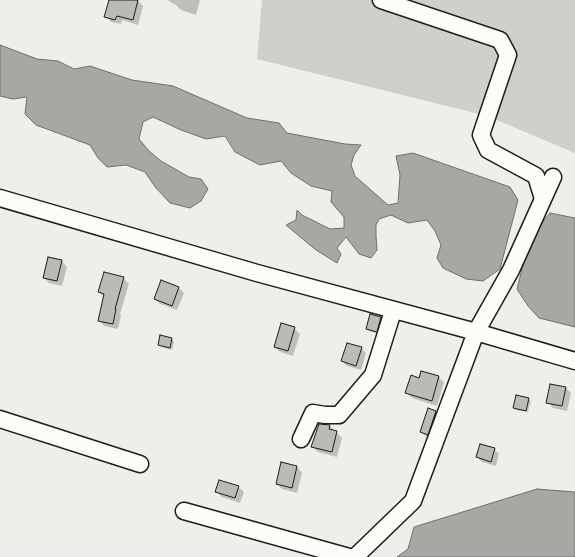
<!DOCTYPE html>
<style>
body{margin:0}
canvas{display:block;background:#f0eeea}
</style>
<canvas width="575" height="557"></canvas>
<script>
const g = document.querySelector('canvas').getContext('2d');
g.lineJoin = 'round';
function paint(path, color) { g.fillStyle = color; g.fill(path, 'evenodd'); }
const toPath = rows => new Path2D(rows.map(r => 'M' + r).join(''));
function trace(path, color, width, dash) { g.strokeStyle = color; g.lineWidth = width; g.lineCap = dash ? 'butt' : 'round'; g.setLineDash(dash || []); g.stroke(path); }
paint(toPath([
 [262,0,575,0,575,153,487,116,257,59]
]), '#d0cfcc');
const water = toPath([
 [0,45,37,59,58,61,74,69,90,66,132,80,173,86,247,118,279,123,287,133,345,144,361,145,354,155,351,165,355,176,388,205,398,203,400,175,396,156,413,153,510,187,518,200,500,269,483,281,466,279,443,268,437,258,441,245,435,231,427,220,408,223,391,215,379,219,376,225,376,236,377,250,371,258,359,254,346,237,337,248,341,254,337,263,316,250,286,225,296,220,297,210,302,215,330,229,344,228,344,217,331,202,332,191,311,186,291,173,281,161,260,165,235,152,225,136,206,139,181,130,153,117,143,122,139,139,149,151,161,161,189,177,201,179,208,189,201,201,190,208,170,203,156,188,145,172,126,165,107,167,98,158,90,145,36,125,25,114,27,97,13,99,0,96,0,45],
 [550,213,575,218,575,327,539,318,528,306,517,289,523,265,536,230,550,213],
 [537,489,575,492,575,557,397,557,408,549,414,527,537,489]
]);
paint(water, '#a8a7a3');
trace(water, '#706f6d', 1);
paint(toPath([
 [110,0,138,1,143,6,138,25,122,20,121,24,111,22,106,16],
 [168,0,200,0,196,15,181,10,176,5,172,3],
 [48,258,62,261,67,267,62,286,49,283,44,277],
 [123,278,129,284,120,314,121,315,118,329,104,326,99,320,105,297,99,292],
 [178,287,184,293,177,310,160,304,155,299],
 [380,317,383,320,379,334,369,331,367,329],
 [294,328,300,334,293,356,280,352,275,347],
 [161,337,172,339,174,342,172,350,161,347,159,345],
 [361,348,366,353,361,370,347,366,342,361],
 [438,377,444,382,437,406,412,398,407,393,420,379],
 [566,388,571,393,567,411,553,408,548,403],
 [528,399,531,401,528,412,516,410,514,407],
 [429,409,436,412,441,417,433,439,427,437,421,432],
 [330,426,342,438,337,457,318,452,312,446],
 [494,449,499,454,496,466,482,462,477,457],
 [282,464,297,467,302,473,297,493,282,489,277,484],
 [238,487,244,492,240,503,222,497,217,492]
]), '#0003');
const building = toPath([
 [109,0,138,0,133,20,117,16,115,20,104,17,109,0],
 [48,257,62,260,57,281,43,278,48,257],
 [104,272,124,277,115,309,116,309,113,324,98,321,104,294,98,292,104,272],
 [161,280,179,287,172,306,154,299,161,280],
 [370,314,381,317,377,332,366,329,370,314],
 [281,323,295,327,288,351,274,347,281,323],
 [160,335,172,338,170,348,158,345,160,335],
 [347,343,362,347,356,366,341,361,347,343],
 [421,371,439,376,432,401,405,393,411,375,419,378,421,371],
 [550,384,566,387,562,406,546,403,550,384],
 [516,395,529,398,526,411,513,408,516,395],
 [428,408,436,411,428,435,420,432,428,408],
 [319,424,330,425,329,429,337,431,332,452,311,447,319,424],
 [480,444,495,448,491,462,476,457,480,444],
 [281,462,297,466,292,488,276,484,281,462],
 [219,480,239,486,235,498,215,492,219,480]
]);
paint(building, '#bbbab6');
trace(building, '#1c1c1c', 1);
const minor = toPath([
 [381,0,500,40,508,55,481,135,488,150,536,176,543,199],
 [0,198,257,273,476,332,575,361],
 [0,419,140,464],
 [301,439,313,413,325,415,339,415,373,375,393,311],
 [184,511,349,557],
 [355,557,413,501,476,332,511,270,553,177]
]);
trace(minor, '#1c1c1c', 19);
trace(minor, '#fdfcf7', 16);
</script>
